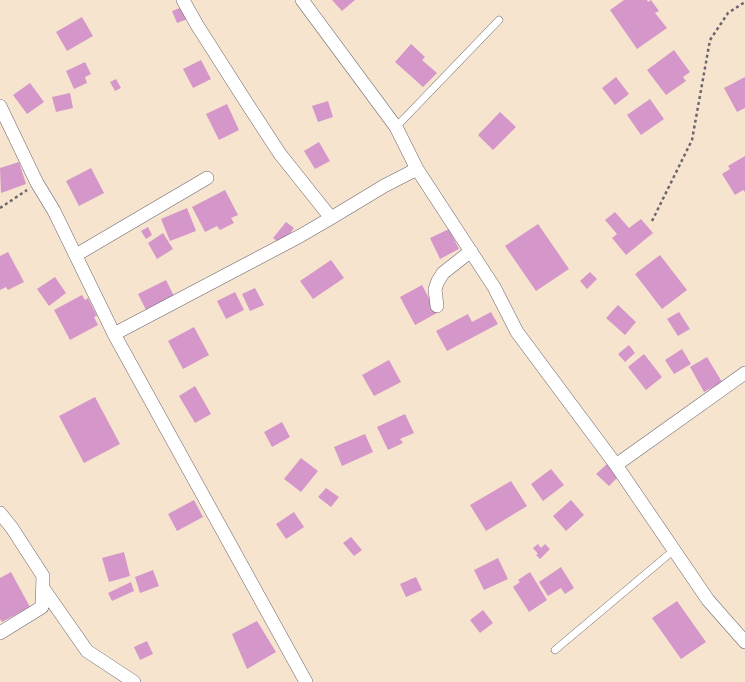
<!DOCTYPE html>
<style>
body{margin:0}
canvas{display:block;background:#f6e4ce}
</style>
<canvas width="745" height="682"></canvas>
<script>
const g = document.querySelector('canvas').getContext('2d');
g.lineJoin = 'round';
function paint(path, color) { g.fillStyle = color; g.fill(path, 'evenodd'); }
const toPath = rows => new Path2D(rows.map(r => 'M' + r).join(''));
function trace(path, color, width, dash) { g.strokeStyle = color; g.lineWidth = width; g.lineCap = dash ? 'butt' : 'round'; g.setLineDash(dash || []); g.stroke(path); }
paint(toPath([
 [332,0,355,0,342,11],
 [624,0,647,0,648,2,651,0,659,11,655,13,667,28,637,49,610,10],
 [185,6,190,18,177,23,172,11],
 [82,17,93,36,67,51,56,32],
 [411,44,425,57,422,60,437,73,423,87,395,62],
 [674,50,690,72,683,77,686,81,666,95,647,70],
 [201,60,211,79,193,88,183,69],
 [85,62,91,74,85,77,87,83,74,89,66,71],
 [616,77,629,94,615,105,602,88],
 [745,77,745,108,737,112,724,88],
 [116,79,121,88,115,91,110,82],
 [30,83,44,102,27,114,13,95],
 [70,93,73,108,56,112,52,97],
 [650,99,664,119,641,135,627,115],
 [328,101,333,117,318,122,312,106],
 [227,104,239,130,219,140,206,114],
 [500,112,516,127,493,150,478,135],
 [319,142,330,161,315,169,304,151],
 [745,156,745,192,743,190,735,195,722,174,730,169,728,166],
 [19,162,26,184,1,193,0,168],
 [91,168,104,193,79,206,66,181],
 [225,190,238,215,231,218,234,223,220,230,217,226,205,232,192,207],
 [187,208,196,231,170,241,161,219],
 [615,212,629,228,641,219,653,233,626,255,612,238,617,234,605,220],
 [286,222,294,228,282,245,273,238],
 [538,224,569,269,536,291,505,246],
 [148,227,152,235,146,239,141,231],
 [449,229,459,249,440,259,430,238],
 [163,233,173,249,157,259,148,243],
 [8,252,24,282,8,290,6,287,0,290,0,256],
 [660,255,687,290,662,309,635,274],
 [331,260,344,278,313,299,300,281],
 [590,272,597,279,587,289,580,281],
 [55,277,66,293,49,306,37,289],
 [166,280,176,300,148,314,138,294],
 [422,285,437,313,415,325,400,297],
 [255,288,264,305,250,311,242,294],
 [235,292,244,310,226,319,217,301],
 [82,295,85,300,88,298,97,316,94,317,98,325,70,340,54,310],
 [618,305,636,322,625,335,606,318],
 [491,312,498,324,447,351,436,331,468,314,472,322],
 [679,312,690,329,678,336,667,319],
 [194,327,209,355,183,369,168,341],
 [629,345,635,353,625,362,618,354],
 [682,349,691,364,674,374,665,360],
 [644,354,662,377,646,390,628,367],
 [707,357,722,382,704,392,690,367],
 [389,360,401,382,374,396,362,375],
 [195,386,211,414,195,423,179,396],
 [95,397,120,444,84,463,59,416],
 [405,414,414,433,400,439,403,443,388,450,377,427],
 [282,422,290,437,272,447,264,432],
 [365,434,373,452,342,466,334,447],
 [301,458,318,471,301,492,284,479],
 [607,464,619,476,609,486,596,474],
 [551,469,564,485,543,501,531,484],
 [511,481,527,506,486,531,470,505],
 [326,488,339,497,331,507,318,497],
 [194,500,203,517,177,531,168,514],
 [571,500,584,515,566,531,553,516],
 [294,512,304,527,286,539,276,524],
 [351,537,362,550,354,556,343,543],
 [538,544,541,548,545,544,550,549,540,559,536,555,538,554,533,548],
 [124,552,130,576,109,582,102,558],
 [498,558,508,579,484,590,474,570],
 [561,567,574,588,565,594,561,588,548,596,539,582],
 [153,570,159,586,140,593,135,577],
 [11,572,30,607,2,622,0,619,0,578],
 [530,572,547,600,529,612,513,587,520,582,518,580],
 [416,577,422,590,406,597,400,584],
 [131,582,134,591,112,601,108,593],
 [677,601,706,642,681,659,652,618],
 [483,610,493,623,480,633,470,620],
 [257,621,276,652,247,669,232,634],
 [147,641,153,654,140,660,134,647]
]), '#d597c9');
const lane = toPath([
 [396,127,499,20],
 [555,650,674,550]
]);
const street = toPath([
 [183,0,197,25,248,105,280,154,331,218],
 [302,0,396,127,417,169,494,287,517,332,616,465,708,600,745,642],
 [0,106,37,183,54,211,114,334,306,682],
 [76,255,207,178],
 [437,306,435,289,438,281,443,273,471,251],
 [114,334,300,236,331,218,384,186,417,169],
 [616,465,745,373],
 [0,513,12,528,43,576,42,607,0,633],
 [43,588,87,651,134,682]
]);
trace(lane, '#6c666e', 8);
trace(street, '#6c666e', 14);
trace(toPath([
 [0,208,27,190],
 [652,221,692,140,710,40,728,13,745,2]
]), '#6c666e', 2.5, [3, 3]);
trace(lane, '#fff', 7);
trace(street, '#fff', 13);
</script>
